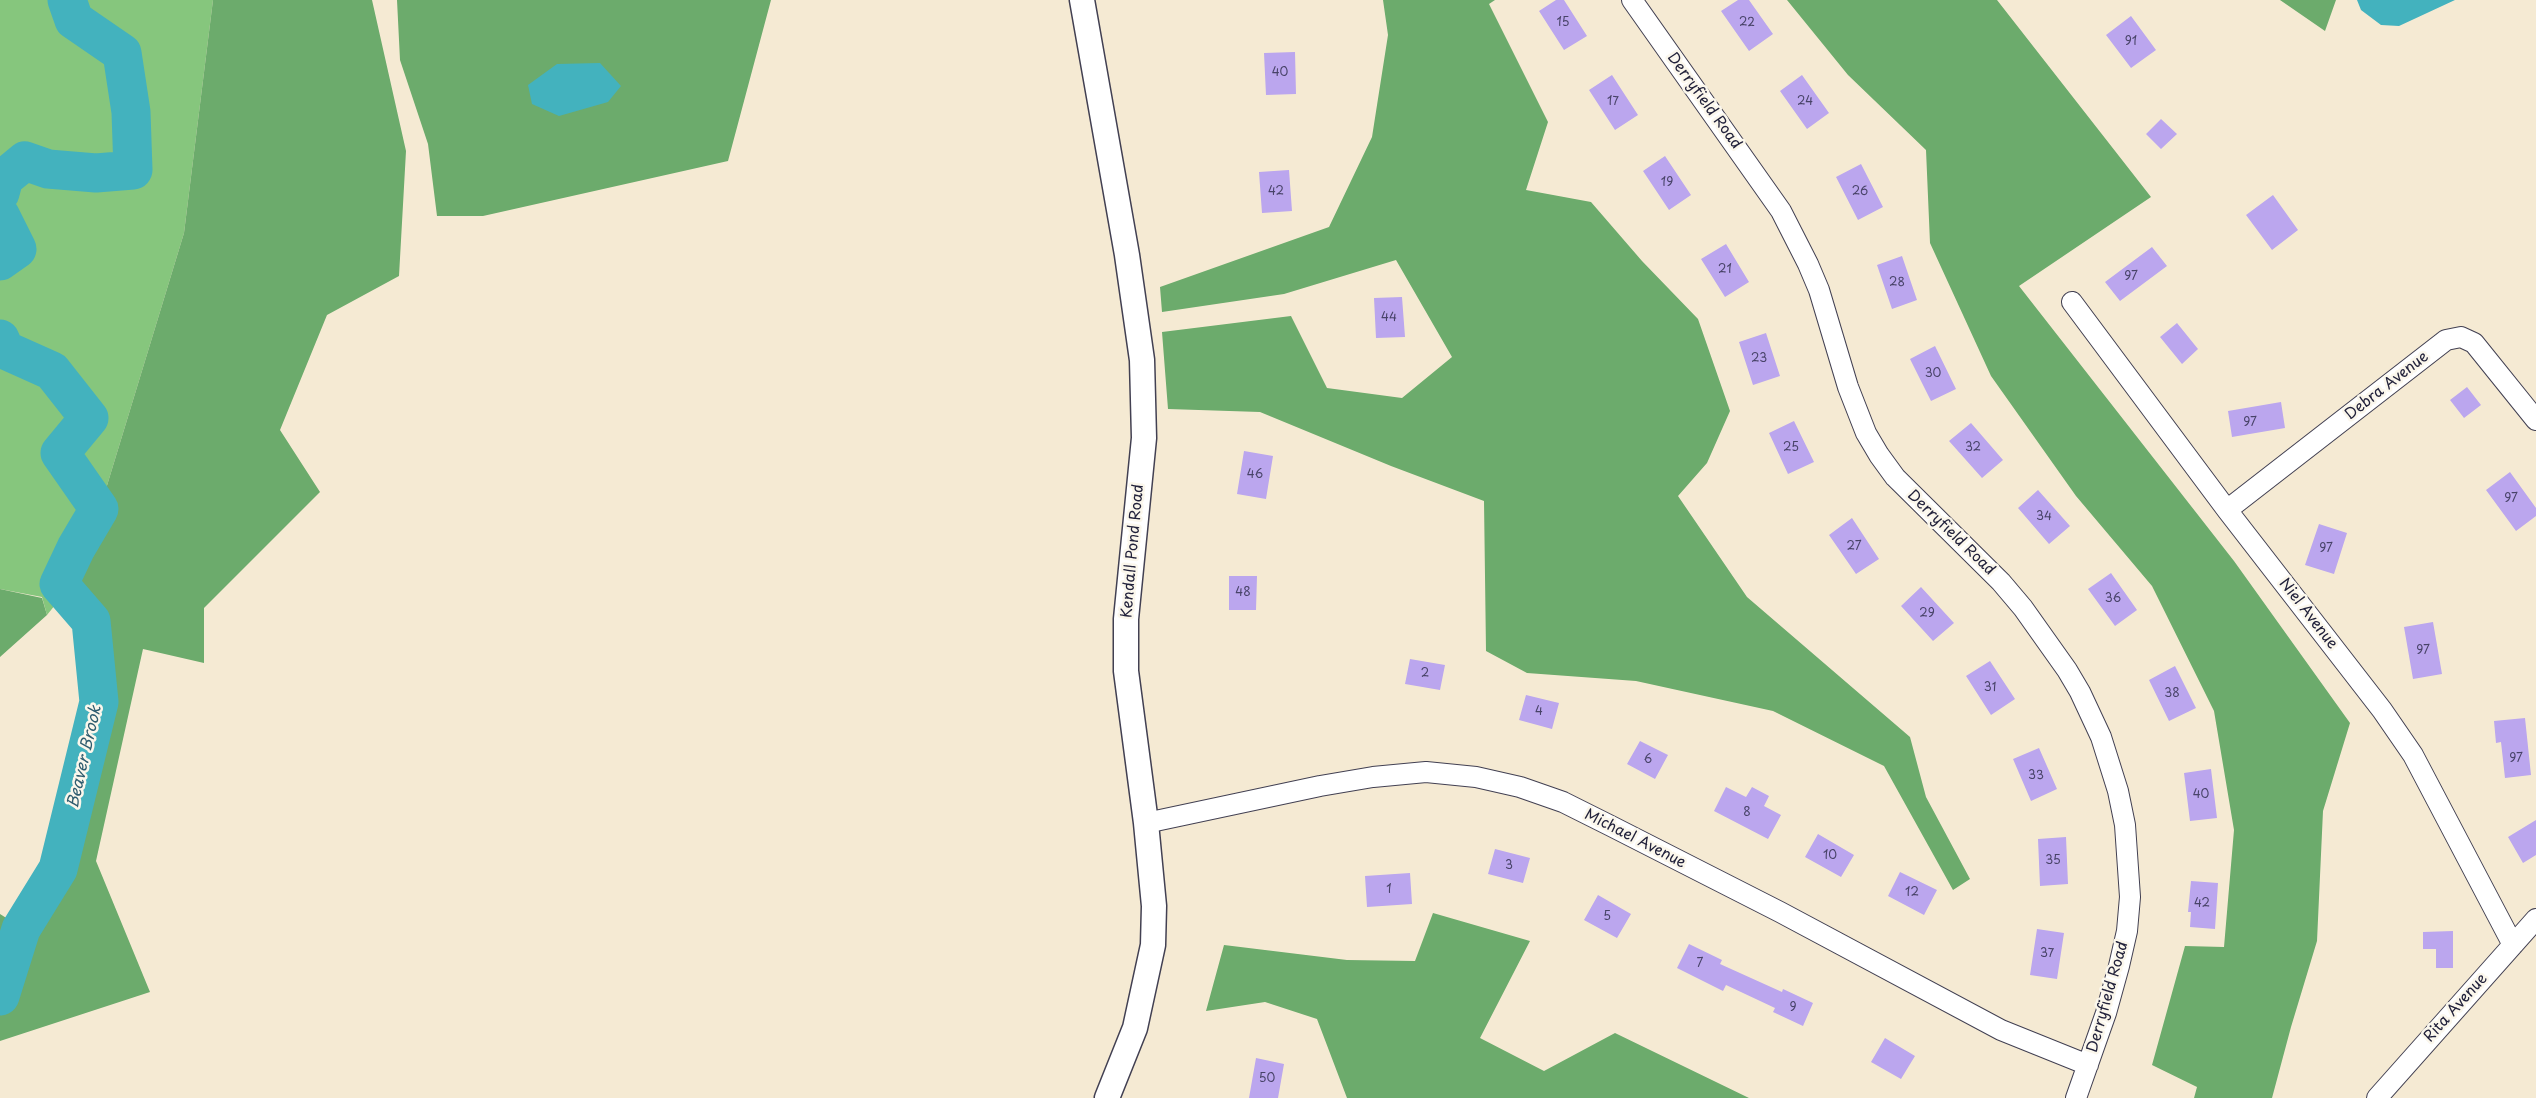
<!DOCTYPE html>
<style>
body{margin:0}
canvas{display:block;background:#f5ead3}
</style>
<canvas width="2536" height="1098"></canvas>
<script>
const g = document.querySelector('canvas').getContext('2d');
g.lineJoin = 'round';
function paint(path, color) { g.fillStyle = color; g.fill(path, 'evenodd'); }
const toPath = rows => new Path2D(rows.map(r => 'M' + r).join(''));
function trace(path, color, width, dash) { g.strokeStyle = color; g.lineWidth = width; g.lineCap = dash ? 'butt' : 'round'; g.setLineDash(dash || []); g.stroke(path); }
function drawText(font, color, halo, rows, align = 'center') {
  g.font = font + ' "Playpen Sans",sans-serif'; g.lineWidth = 5; g.setLineDash([]); g.textBaseline = 'middle'; g.strokeStyle = halo; g.fillStyle = color; for (const [text, x, y, turn = 0] of rows) {
    g.save(); g.translate(x, y); g.rotate((+turn || 0) * Math.PI / 180); g.textAlign = isNaN(turn) ? turn : align; if (halo) g.strokeText(text, 0, 0); g.fillText(text, 0, 0); g.restore();
  }
}
paint(toPath([
 [0,0,213,0,184,233,80,574,47,615,42,597,0,589]
]), '#86c67d');
paint(toPath([
 [213,0,372,0,406,151,399,276,327,315,280,430,320,492,204,608,204,663,143,649,96,861,150,992,0,1041,0,914,35,936,67,874,97,742,83,646,80,574,184,233],
 [397,0,771,0,728,161,483,216,437,216,428,144,400,60],
 [1383,0,1495,0,1489,4,1548,122,1526,190,1591,202,1642,261,1698,319,1730,411,1707,463,1678,496,1747,597,1910,737,1926,797,1970,879,1953,890,1884,766,1773,711,1636,681,1527,673,1486,651,1484,501,1391,466,1260,412,1168,409,1162,332,1291,316,1327,388,1402,398,1452,357,1396,260,1284,294,1162,312,1160,287,1329,227,1372,137,1388,35],
 [1787,0,1997,0,2151,197,2019,286,2234,561,2350,723,2323,811,2317,941,2291,1027,2272,1098,2194,1098,2197,1087,2152,1065,2185,946,2224,947,2234,830,2214,711,2152,586,2076,496,1991,376,1930,243,1926,150,1848,75],
 [2280,0,2336,0,2325,31],
 [0,589,42,598,47,615,0,657],
 [1433,913,1530,941,1480,1038,1544,1071,1615,1033,1749,1098,1347,1098,1317,1019,1265,1002,1206,1011,1224,945,1347,960,1415,961]
]), '#6cab6c');
paint(toPath([
 [2357,0,2455,0,2399,26,2381,25,2361,10],
 [600,63,621,86,608,102,559,116,532,104,528,85,557,64]
]), '#43b2be');
trace(toPath([
 [0,193,4,178,25,161,48,169,96,173,133,170,131,112,122,53,74,20,67,0],
 [0,215,17,249,0,261],
 [0,339,5,350,52,371,89,418,60,453,99,509,76,548,59,584,91,621,99,702,58,869,21,929,0,996]
]), '#43b2be', 39);
paint(toPath([
 [1556,0,1564,0,1587,36,1564,50,1539,11],
 [1738,0,1749,0,1773,34,1749,51,1721,11],
 [2131,16,2156,50,2131,68,2106,35],
 [1295,52,1296,94,1266,95,1264,53],
 [1612,75,1638,115,1615,130,1589,90],
 [1802,75,1829,113,1807,129,1780,91],
 [2161,119,2177,134,2161,149,2146,134],
 [1665,156,1691,195,1669,210,1643,171],
 [1861,164,1883,207,1858,220,1836,177],
 [1289,170,1292,211,1262,213,1259,172],
 [2273,195,2298,230,2272,250,2246,215],
 [1726,244,1749,282,1725,297,1701,259],
 [2152,247,2167,266,2120,301,2105,282],
 [1902,256,1917,300,1892,309,1877,265],
 [1402,297,1405,337,1376,338,1374,298],
 [2177,323,2198,349,2182,364,2160,337],
 [1766,333,1780,376,1753,385,1739,342],
 [1935,346,1956,389,1931,401,1910,359],
 [2467,387,2481,405,2464,418,2450,400],
 [2281,402,2285,428,2232,437,2228,411],
 [1794,421,1814,462,1788,474,1769,433],
 [1971,423,2003,460,1982,478,1949,441],
 [1244,451,1273,456,1266,499,1237,494],
 [2510,472,2536,508,2536,516,2516,531,2486,490],
 [2038,490,2070,526,2049,544,2018,508],
 [1852,518,1879,559,1856,574,1829,535],
 [2319,524,2347,533,2334,574,2305,565],
 [2111,573,2137,610,2115,626,2088,589],
 [1229,576,1257,576,1256,610,1229,610],
 [1921,587,1954,623,1933,641,1901,606],
 [2433,622,2442,674,2413,679,2404,627],
 [1410,659,1445,665,1440,690,1405,684],
 [1990,661,2015,699,1991,715,1966,676],
 [2175,666,2196,708,2169,721,2149,680],
 [1526,695,1559,703,1552,729,1519,720],
 [2525,718,2531,775,2505,778,2501,742,2496,743,2494,721],
 [1640,741,1668,755,1655,779,1627,764],
 [2039,748,2057,789,2031,801,2013,759],
 [2211,769,2217,818,2190,821,2184,773],
 [1726,787,1746,797,1752,787,1769,796,1764,806,1781,815,1768,839,1714,811],
 [2536,820,2536,855,2523,863,2508,837],
 [1818,834,1854,855,1841,877,1805,857],
 [2066,837,2068,884,2040,886,2038,839],
 [1495,849,1530,858,1523,883,1488,874],
 [1900,872,1937,890,1924,915,1888,896],
 [1410,873,1412,904,1367,907,1365,876],
 [2191,881,2218,883,2215,929,2190,927,2191,912,2188,912],
 [1598,895,1631,914,1617,938,1584,920],
 [2037,929,2064,933,2057,979,2030,975],
 [2453,931,2453,968,2436,968,2436,949,2423,949,2423,932],
 [1689,944,1722,960,1720,964,1782,992,1783,989,1813,1003,1803,1026,1773,1012,1775,1008,1726,985,1723,991,1677,968],
 [1885,1038,1915,1056,1901,1079,1871,1062],
 [1256,1058,1284,1064,1278,1098,1249,1098]
]), '#bba6ee');
const minor = toPath([
 [1632,0,1781,211,1808,264,1819,290,1848,387,1866,433,1879,455,1895,477,2001,582,2023,608,2067,670,2080,692,2101,737,2118,791,2125,825,2130,897,2127,931,2119,966,2106,1013,2076,1098],
 [2072,302,2227,510,2382,710,2413,755,2513,945],
 [2227,510,2446,340,2461,337,2474,343,2536,420],
 [1146,823,1320,786,1373,777,1426,772,1476,777,1520,787,1563,802,1611,826,1780,912,2001,1030,2088,1065],
 [2377,1098,2536,919]
]);
const tertiary = toPath([
 [1082,0,1127,255,1142,360,1144,438,1126,619,1126,671,1146,823,1154,906,1153,945,1135,1028,1107,1098]
]);
trace(minor, '#424052', 22);
trace(tertiary, '#424052', 27);
trace(minor, '#fff', 20);
trace(tertiary, '#fff', 24);
drawText('12px', '#484368', null, [
 ["15",1563,23],
 ["22",1747,23],
 ["91",2131,42],
 ["40",1280,73],
 ["17",1613,102],
 ["24",1805,102],
 ["19",1667,183],
 ["42",1276,192],
 ["26",1860,192],
 ["21",1725,270],
 ["97",2131,277],
 ["28",1897,283],
 ["44",1389,318],
 ["23",1759,359],
 ["30",1933,374],
 ["97",2250,423],
 ["25",1791,448],
 ["32",1973,448],
 ["46",1255,475],
 ["97",2511,499],
 ["34",2044,517],
 ["27",1854,547],
 ["97",2326,549],
 ["48",1243,593],
 ["36",2113,599],
 ["29",1927,614],
 ["97",2423,651],
 ["2",1425,674],
 ["31",1990,688],
 ["38",2172,694],
 ["4",1539,712],
 ["97",2516,759],
 ["6",1648,760],
 ["33",2036,776],
 ["40",2201,795],
 ["8",1747,813],
 ["10",1830,856],
 ["35",2053,861],
 ["3",1509,866],
 ["1",1389,890],
 ["12",1912,893],
 ["42",2202,904],
 ["5",1607,917],
 ["37",2047,954],
 ["7",1700,964],
 ["9",1793,1008],
 ["50",1267,1079]
]);
drawText('15px', '#22223b', '#fbf7ec', [
 ["Derryfield Road",1704,101,54],
 ["Debra Avenue",2387,386,-38],
 ["Derryfield Road",1951,533,44],
 ["Kendall Pond Road",1133,551,-85],
 ["Niel Avenue",2308,614,52],
 ["Michael Avenue",1635,839,27],
 ["Derryfield Road",2108,997,-74],
 ["Rita Avenue",2456,1008,-48]
]);
drawText('italic 16px', '#2f5c6f', '#fbf7ec', [
 ["Beaver Brook",85,757,-77]
]);
</script>
